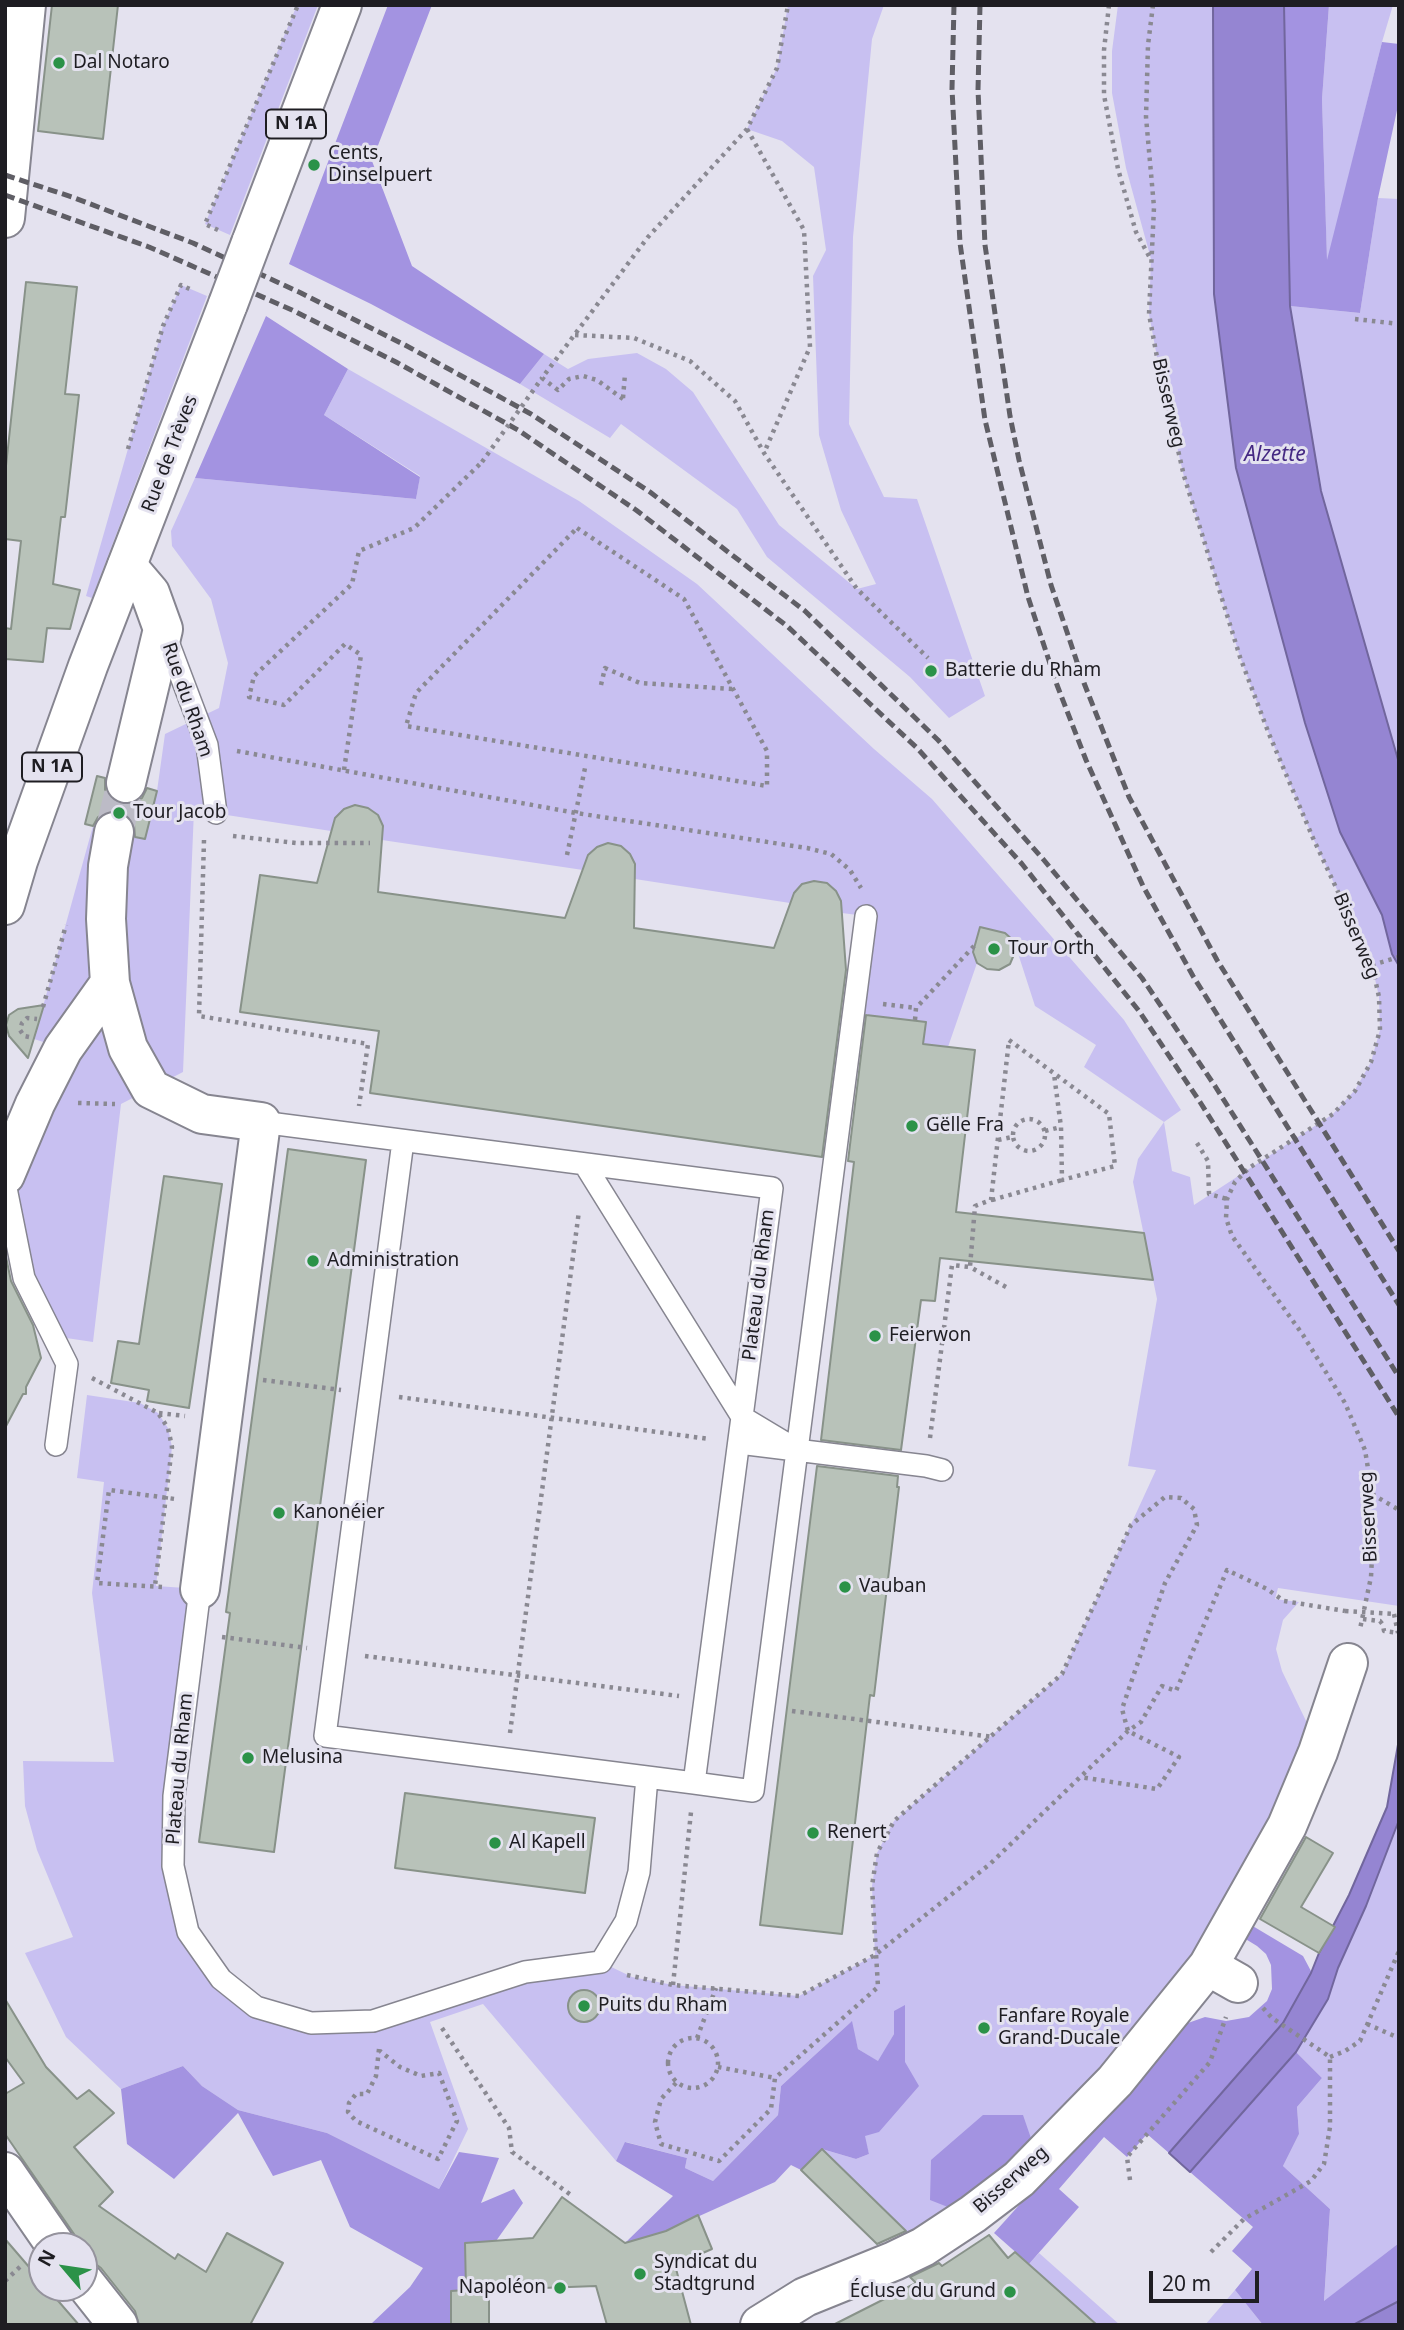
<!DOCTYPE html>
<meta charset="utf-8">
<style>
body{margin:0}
#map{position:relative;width:1404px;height:2330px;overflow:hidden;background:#e4e2ef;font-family:"Noto Sans",sans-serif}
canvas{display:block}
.frame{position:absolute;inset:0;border:7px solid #1e1d22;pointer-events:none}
.north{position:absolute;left:28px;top:2232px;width:70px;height:70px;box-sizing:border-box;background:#e4e2ef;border:2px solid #95939d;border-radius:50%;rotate:299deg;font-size:19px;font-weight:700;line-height:28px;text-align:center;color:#1e1d22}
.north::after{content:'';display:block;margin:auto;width:24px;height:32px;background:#2b9248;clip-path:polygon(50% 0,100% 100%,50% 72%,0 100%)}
.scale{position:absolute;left:1149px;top:2271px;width:110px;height:32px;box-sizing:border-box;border:4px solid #1e1d22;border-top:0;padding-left:9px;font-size:21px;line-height:24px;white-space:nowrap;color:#1e1d22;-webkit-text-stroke:5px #e4e2ef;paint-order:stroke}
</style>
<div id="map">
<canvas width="1404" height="2330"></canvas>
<div class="frame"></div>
<div class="north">N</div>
<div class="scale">20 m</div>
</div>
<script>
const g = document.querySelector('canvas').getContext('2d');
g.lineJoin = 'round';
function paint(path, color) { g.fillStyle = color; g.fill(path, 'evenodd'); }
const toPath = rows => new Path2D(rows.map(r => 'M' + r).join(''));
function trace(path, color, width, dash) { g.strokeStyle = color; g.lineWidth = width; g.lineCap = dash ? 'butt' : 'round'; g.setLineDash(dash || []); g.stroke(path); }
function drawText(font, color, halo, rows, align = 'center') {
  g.font = font + ' "Noto Sans",sans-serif'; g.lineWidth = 6; g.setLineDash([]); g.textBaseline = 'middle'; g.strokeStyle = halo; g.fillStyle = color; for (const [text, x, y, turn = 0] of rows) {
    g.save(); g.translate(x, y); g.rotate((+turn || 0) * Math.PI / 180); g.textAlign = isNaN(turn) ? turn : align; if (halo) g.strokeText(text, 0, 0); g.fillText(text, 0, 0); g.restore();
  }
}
paint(toPath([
 [297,5,318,5,230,235,205,224],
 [788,5,884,5,872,39,853,237,849,424,884,497,917,499,985,696,949,718,910,677,767,557,737,509,621,424,610,438,520,384,544,354,568,369,588,359,637,353,666,369,693,392,779,525,857,589,876,584,841,510,819,435,813,276,826,250,814,167,782,141,747,129,777,68],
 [1118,5,1213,5,1214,294,1236,468,1305,723,1340,832,1382,915,1392,954,1399,966,1399,1606,1278,1588,1275,1599,1299,1602,1283,1620,1276,1649,1282,1671,1307,1723,1303,1747,1273,1819,1194,1958,1105,2072,958,2211,916,2241,822,2149,856,2159,869,2154,864,2136,905,2062,894,2011,894,2034,879,2062,858,2049,851,2022,781,2086,778,2115,713,2181,685,2168,687,2158,626,2142,616,2161,483,2004,430,2022,468,2129,439,2189,327,2133,238,2110,202,2086,183,2066,121,2089,66,2037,25,1953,73,1937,37,1850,25,1806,23,1761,114,1762,92,1593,104,1482,77,1478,87,1395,140,1403,158,1413,168,1428,172,1447,156,1586,200,1589,174,1796,188,1932,221,1979,311,2023,601,1962,632,1977,673,1985,799,1996,875,1955,872,1886,877,1853,894,1821,1062,1674,1156,1470,1128,1466,1157,1299,1133,1182,1138,1159,1164,1122,1084,1067,1096,1045,1035,1006,1014,941,1004,933,980,928,973,952,977,963,948,1047,923,1044,925,1022,853,1013,865,916,842,913,841,901,836,891,827,883,814,881,802,884,794,893,790,903,635,879,635,864,630,854,621,846,608,843,597,847,588,855,583,870,382,840,378,815,368,808,355,805,344,809,335,818,331,831,194,810,183,1072,121,1104,93,1342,53,1336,5,1183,62,1048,34,1039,93,826,145,839,157,791,165,734,219,708,228,663,211,599,172,546,171,531,195,478,416,499,420,476,324,415,348,369,579,501,697,584,874,749,932,799,1124,1020,1181,1110,1164,1122,1172,1171,1190,1177,1194,1205,1333,1114,1355,1090,1371,1062,1380,1030,1379,997,1372,965,1313,838,1269,734,1240,657,1184,477,1159,368,1149,314,1151,259,1126,168,1112,93,1112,51],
 [1329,5,1393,5,1382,42,1327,264,1322,99],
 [1378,198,1399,199,1399,763,1321,491,1290,306,1360,313],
 [181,285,207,296,92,598,86,596,163,326],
 [1399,1820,1399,2243,1324,2302,1330,2209,1283,2166,1299,2134,1297,2107,1322,2078,1296,2052,1328,1999,1338,1968,1366,1906],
 [1039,2253,1120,2325,1097,2325,1029,2264],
 [1235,2290,1263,2325,1205,2325]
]), '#c8c0f1');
paint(toPath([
 [388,5,432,5,372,161,412,266,544,354,520,384,371,304,289,264],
 [1284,5,1329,5,1322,99,1327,260,1382,42,1399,44,1399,101,1378,198,1360,313,1290,306],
 [266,316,348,369,324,415,420,477,416,499,195,478],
 [1246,1922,1303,1956,1312,1973,1283,2023,1169,2153,1147,2134,1127,2157,1104,2137,1059,2189,1079,2207,1029,2264,994,2233,1178,2029,1188,2023,1205,2017,1226,2021,1249,2017,1267,2001,1272,1989,1271,1965,1266,1954,1257,1946,1239,1935],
 [905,2005,905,2062,919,2086,879,2132,865,2136,869,2154,856,2159,822,2149,801,2170,791,2165,775,2182,666,2231,625,2243,673,2196,616,2161,625,2142,687,2158,685,2168,713,2181,778,2115,781,2086,852,2021,858,2049,878,2061,894,2034,894,2011],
 [1296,2052,1322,2078,1297,2107,1299,2134,1283,2166,1330,2209,1324,2301,1399,2243,1399,2301,1353,2325,1263,2325,1235,2290,1252,2269,1232,2251,1253,2227,1190,2172],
 [183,2066,202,2086,238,2110,327,2133,439,2189,459,2152,499,2158,481,2203,514,2189,523,2203,496,2241,465,2243,466,2290,451,2291,451,2323,371,2324,410,2287,423,2268,350,2227,321,2160,273,2176,238,2113,174,2179,127,2144,121,2089],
 [983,2115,1023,2115,1034,2147,958,2211,930,2200,931,2160]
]), '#a393e1');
const water = toPath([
 [1213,5,1284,5,1290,306,1321,491,1399,763,1399,966,1392,954,1382,915,1340,832,1305,723,1236,468,1214,294,1213,5],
 [1399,1739,1399,1820,1366,1906,1338,1968,1328,1999,1296,2052,1190,2172,1169,2153,1283,2023,1311,1973,1319,1953,1349,1895,1387,1807,1399,1739],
 [1399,2301,1399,2325,1353,2325,1399,2301]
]);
paint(water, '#9585d2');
trace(water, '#71669d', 2);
const building = toPath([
 [52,5,118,5,103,139,38,131,52,5],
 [26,282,77,287,65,394,79,395,65,517,61,517,53,584,80,590,70,629,47,628,43,662,5,659,5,628,11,629,21,541,5,539,5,475,26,282],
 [97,776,105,778,105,790,111,798,120,804,133,804,142,798,147,788,157,791,145,839,135,837,134,824,127,815,118,811,106,812,98,817,93,826,85,824,97,776],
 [355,805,368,808,378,815,383,826,378,892,565,918,588,855,597,847,608,843,621,846,630,854,635,864,634,928,774,948,794,893,802,884,814,881,827,883,836,891,841,901,846,970,822,1157,370,1093,379,1031,240,1012,260,875,317,883,335,818,344,809,355,805],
 [980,927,1005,933,1014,941,1015,952,1010,964,999,970,987,969,977,963,973,952,980,927],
 [44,1005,28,1058,9,1036,6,1025,9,1015,18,1009,44,1005],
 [866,1015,926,1022,923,1044,975,1050,956,1212,1144,1233,1153,1280,940,1258,935,1301,921,1300,901,1450,821,1440,854,1162,848,1161,866,1015],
 [288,1149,366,1160,274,1852,199,1842,230,1613,226,1612,288,1149],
 [164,1176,222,1184,189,1408,147,1401,149,1390,111,1383,118,1341,139,1344,164,1176],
 [5,1252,11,1281,33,1325,41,1358,26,1387,26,1394,23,1394,5,1428,5,1252],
 [817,1466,898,1476,897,1487,899,1487,874,1696,870,1695,842,1934,760,1925,817,1466],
 [405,1793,595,1818,585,1893,395,1868,405,1793],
 [1306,1837,1333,1853,1301,1907,1335,1927,1319,1953,1260,1919,1306,1837],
 '568 2006a16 16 0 1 1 32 0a16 16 0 1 1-32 0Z',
 [5,1999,46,2067,77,2099,89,2090,114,2113,74,2147,113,2192,99,2206,175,2259,178,2254,206,2272,227,2233,283,2263,250,2325,139,2325,135,2311,101,2268,93,2262,84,2261,84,2246,78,2246,74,2234,5,2134,5,2094,24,2083,5,2057,5,1999],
 [822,2149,906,2231,877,2244,801,2170,822,2149],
 [562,2197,625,2243,666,2231,698,2215,712,2249,675,2265,691,2325,607,2325,596,2286,489,2290,489,2325,451,2325,451,2291,466,2290,465,2243,533,2238,562,2197],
 [989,2235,1008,2258,1015,2252,1097,2325,833,2325,916,2283,910,2277,939,2263,942,2266,989,2235],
 [5,2239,42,2282,42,2288,47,2288,79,2325,5,2325,5,2239]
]);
paint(building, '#b8c2b9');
trace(building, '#889289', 2);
trace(toPath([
 [114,832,126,783]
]), '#bcbbc6', 38, [38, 19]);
const lane = toPath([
 [165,634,207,745,216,813],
 [261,1122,772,1188,694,1783,325,1736,403,1141],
 [585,1165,742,1417,797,1450],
 [5,1183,24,1278,67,1364,56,1445],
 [739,1443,926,1466,942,1470],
 [200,1589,174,1796,173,1866,188,1932,221,1979,256,2007,311,2023,373,2021,525,1972,601,1962,626,1921,639,1872,647,1777],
 [694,1783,753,1791,866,916]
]);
const street = toPath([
 [126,783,163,629,150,593,127,566],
 [114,832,108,866,106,919,110,983,128,1048,151,1089,202,1114,261,1122,200,1589],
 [5,1175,35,1104,63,1049,110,983],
 [1208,1966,1238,1983],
 [5,2172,56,2246],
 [84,2282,118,2325],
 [760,2325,805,2297,894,2261,923,2247,973,2214,1019,2179,1115,2081,1208,1966,1287,1826,1318,1752,1348,1663]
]);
const primary = toPath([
 [5,218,26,5],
 [251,243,342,5],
 [5,905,18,861,88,666,228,304]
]);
trace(lane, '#868590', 24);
trace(street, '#868590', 42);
trace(primary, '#868590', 42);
trace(toPath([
 [1109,5,1104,50,1104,95,1118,169,1136,232,1150,258],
 [1153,5,1148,45,1146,117,1154,207,1149,314,1159,368,1184,476,1240,657,1269,734,1313,838,1372,965,1379,997,1380,1030,1371,1062,1355,1091,1333,1114,1249,1168,1235,1182,1227,1199,1226,1218,1232,1236,1303,1335,1345,1403,1365,1450,1372,1493,1373,1537,1371,1577,1360,1629],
 [747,129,804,230,810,347,764,453],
 [218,230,205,224,298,5],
 [1355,319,1399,324],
 [575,335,634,338,690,361,735,401,764,453,857,589,928,658],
 [623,398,625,374],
 [623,399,597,380,583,376,569,379,558,390,542,378,648,237,747,129,777,68,788,5],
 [128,449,163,326,181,285,194,291],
 [577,528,684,599,767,751,767,786,406,726,416,693,577,528],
 [601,685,605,668,640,683,732,689],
 [237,751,576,813,807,848,831,854,850,870,861,888],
 [344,770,361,655,345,644,284,705,249,697,254,676,352,584,359,551,414,528,482,462],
 [233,836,296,843,370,843],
 [204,840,199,1016,368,1044,359,1106],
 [567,855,585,768],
 [1372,965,1399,957],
 [883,1004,916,1008],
 [43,1007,66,925],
 [915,1020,916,1008,974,946],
 [29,1037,24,1036,20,1030,22,1023,27,1018,37,1019],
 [78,1103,115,1104],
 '1013 1135a16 16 0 1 1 32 0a16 16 0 1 1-32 0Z',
 [1045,1131,1061,1127],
 [998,1140,1012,1137],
 [1197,1143,1208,1161,1209,1194,1227,1199],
 [992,1200,1062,1180],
 [1006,1287,970,1267,975,1206,991,1200,1009,1040,1109,1114,1115,1166,1062,1180,1061,1127,1054,1074],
 [92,1378,158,1413,168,1428,172,1447,155,1586],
 [263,1380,341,1390],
 [399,1397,709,1439],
 [159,1413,185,1416],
 [930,1438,952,1265,970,1267],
 [1372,1494,1399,1510],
 [162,1587,97,1583,109,1490,175,1499],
 [1394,1614,1398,1633],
 [1363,1619,1380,1621,1383,1625,1384,1631,1399,1633],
 [222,1637,307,1648],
 [365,1656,679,1696],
 [792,1711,993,1737],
 [510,1733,579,1211],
 [627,1975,673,1985,799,1996,875,1955,990,1864,1128,1731,1141,1722,1162,1686,1176,1691,1227,1570,1267,1589,1284,1601,1345,1611],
 [673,1985,691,1812],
 [1263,2008,1272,2018,1330,2057],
 [1367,2024,1399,2038],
 [442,2028,509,2128,512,2152,571,2195],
 '668 2063a25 25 0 1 1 50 0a25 25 0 1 1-50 0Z',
 [697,2038,716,1988],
 [379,2049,376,2076,367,2094,356,2094,349,2103,348,2112,356,2121,438,2159,457,2121,439,2073,421,2076,400,2067,380,2051],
 [1330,2057,1345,2051,1360,2041,1399,1951],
 [718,2067,775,2078],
 [676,2083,661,2099,655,2122,661,2144,719,2161,771,2109,775,2078,878,1987,872,1886,877,1853,894,1821,1062,1674,1131,1525,1165,1497,1181,1498,1194,1509,1197,1525,1165,1583,1122,1709,1128,1731,1179,1757,1157,1789,1080,1777],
 [1130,2180,1127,2157,1210,2062,1226,2017],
 [1211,2252,1244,2219,1311,2181,1324,2164,1330,2127,1330,2057],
 [5,2281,23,2264]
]), '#8a8992', 4.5, [3.5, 5]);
trace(lane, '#fff', 21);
trace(street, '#fff', 38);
trace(primary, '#fff', 38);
trace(toPath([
 [954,5,952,89,960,243,985,420,1028,597,1057,685,1086,760,1143,886,1193,976,1399,1305],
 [980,5,978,90,985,245,1010,416,1019,460,1051,585,1068,635,1084,683,1129,797,1217,960,1399,1251],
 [5,175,72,197,193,243,301,293,405,345,531,414,650,492,805,611,938,740,1043,859,1142,978,1215,1086,1399,1377],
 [5,195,149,247,292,310,396,362,518,430,636,510,787,626,917,748,1022,864,1139,1011,1200,1102,1399,1417]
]), '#5f5e65', 5, [10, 5]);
const primaryBridge = toPath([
 [228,304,251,243]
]);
trace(primaryBridge, '#868590', 42, []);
trace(toPath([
 [482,462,542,378],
 [1345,1611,1394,1614]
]), '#8a8992', 4.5, [3.5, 5]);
trace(primaryBridge, '#fff', 38);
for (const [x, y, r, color] of [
 [59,63,7,"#2b9248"],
 [314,165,7,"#2b9248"],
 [931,671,7,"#2b9248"],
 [119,813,7,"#2b9248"],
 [994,949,7,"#2b9248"],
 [912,1126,7,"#2b9248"],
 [313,1261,7,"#2b9248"],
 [875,1336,7,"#2b9248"],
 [279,1513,7,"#2b9248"],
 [845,1587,7,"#2b9248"],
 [248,1758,7,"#2b9248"],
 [813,1833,7,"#2b9248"],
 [495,1843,7,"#2b9248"],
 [584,2006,7,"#2b9248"],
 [984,2028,7,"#2b9248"],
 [640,2274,7,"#2b9248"],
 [560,2288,7,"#2b9248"],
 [1010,2292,7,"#2b9248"]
]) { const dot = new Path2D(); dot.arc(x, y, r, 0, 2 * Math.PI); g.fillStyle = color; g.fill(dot); trace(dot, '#e4e2ef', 2.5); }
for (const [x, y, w] of [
 [296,124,60],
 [52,767,60]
]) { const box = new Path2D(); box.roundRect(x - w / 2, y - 14.5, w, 29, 5); g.fillStyle = '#e4e2ef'; g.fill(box); trace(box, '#1e1d22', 2); }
drawText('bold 18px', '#1e1d22', null, [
 ["N 1A",296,124],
 ["N 1A",52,767]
]);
drawText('19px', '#1e1d22', '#e4e2ef', [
 ["Dal Notaro",73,63],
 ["Cents,",328,154],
 ["Dinselpuert",328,176],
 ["Batterie du Rham",945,671],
 ["Tour Jacob",133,813],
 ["Tour Orth",1008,949],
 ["Gëlle Fra",926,1126],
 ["Administration",327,1261],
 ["Feierwon",889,1336],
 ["Kanonéier",293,1513],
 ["Vauban",859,1587],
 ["Melusina",262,1758],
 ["Renert",827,1833],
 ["Al Kapell",509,1843],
 ["Puits du Rham",598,2006],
 ["Fanfare Royale",998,2017],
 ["Grand-Ducale",998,2039],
 ["Syndicat du",654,2263],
 ["Stadtgrund",654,2285],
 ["Napoléon",546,2288,"right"],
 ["Écluse du Grund",996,2292,"right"]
], 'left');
drawText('19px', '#1e1d22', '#e4e2ef', [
 ["Bisserweg",1168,403,77],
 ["Rue de Trèves",170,454,-69],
 ["Rue du Rham",187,700,71],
 ["Bisserweg",1356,936,67],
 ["Plateau du Rham",759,1285,-83],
 ["Bisserweg",1369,1517,-93],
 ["Plateau du Rham",180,1769,-85],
 ["Bisserweg",1011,2180,-41]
]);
drawText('italic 21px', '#452983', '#e4e2ef', [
 ["Alzette",1275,455]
]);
</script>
